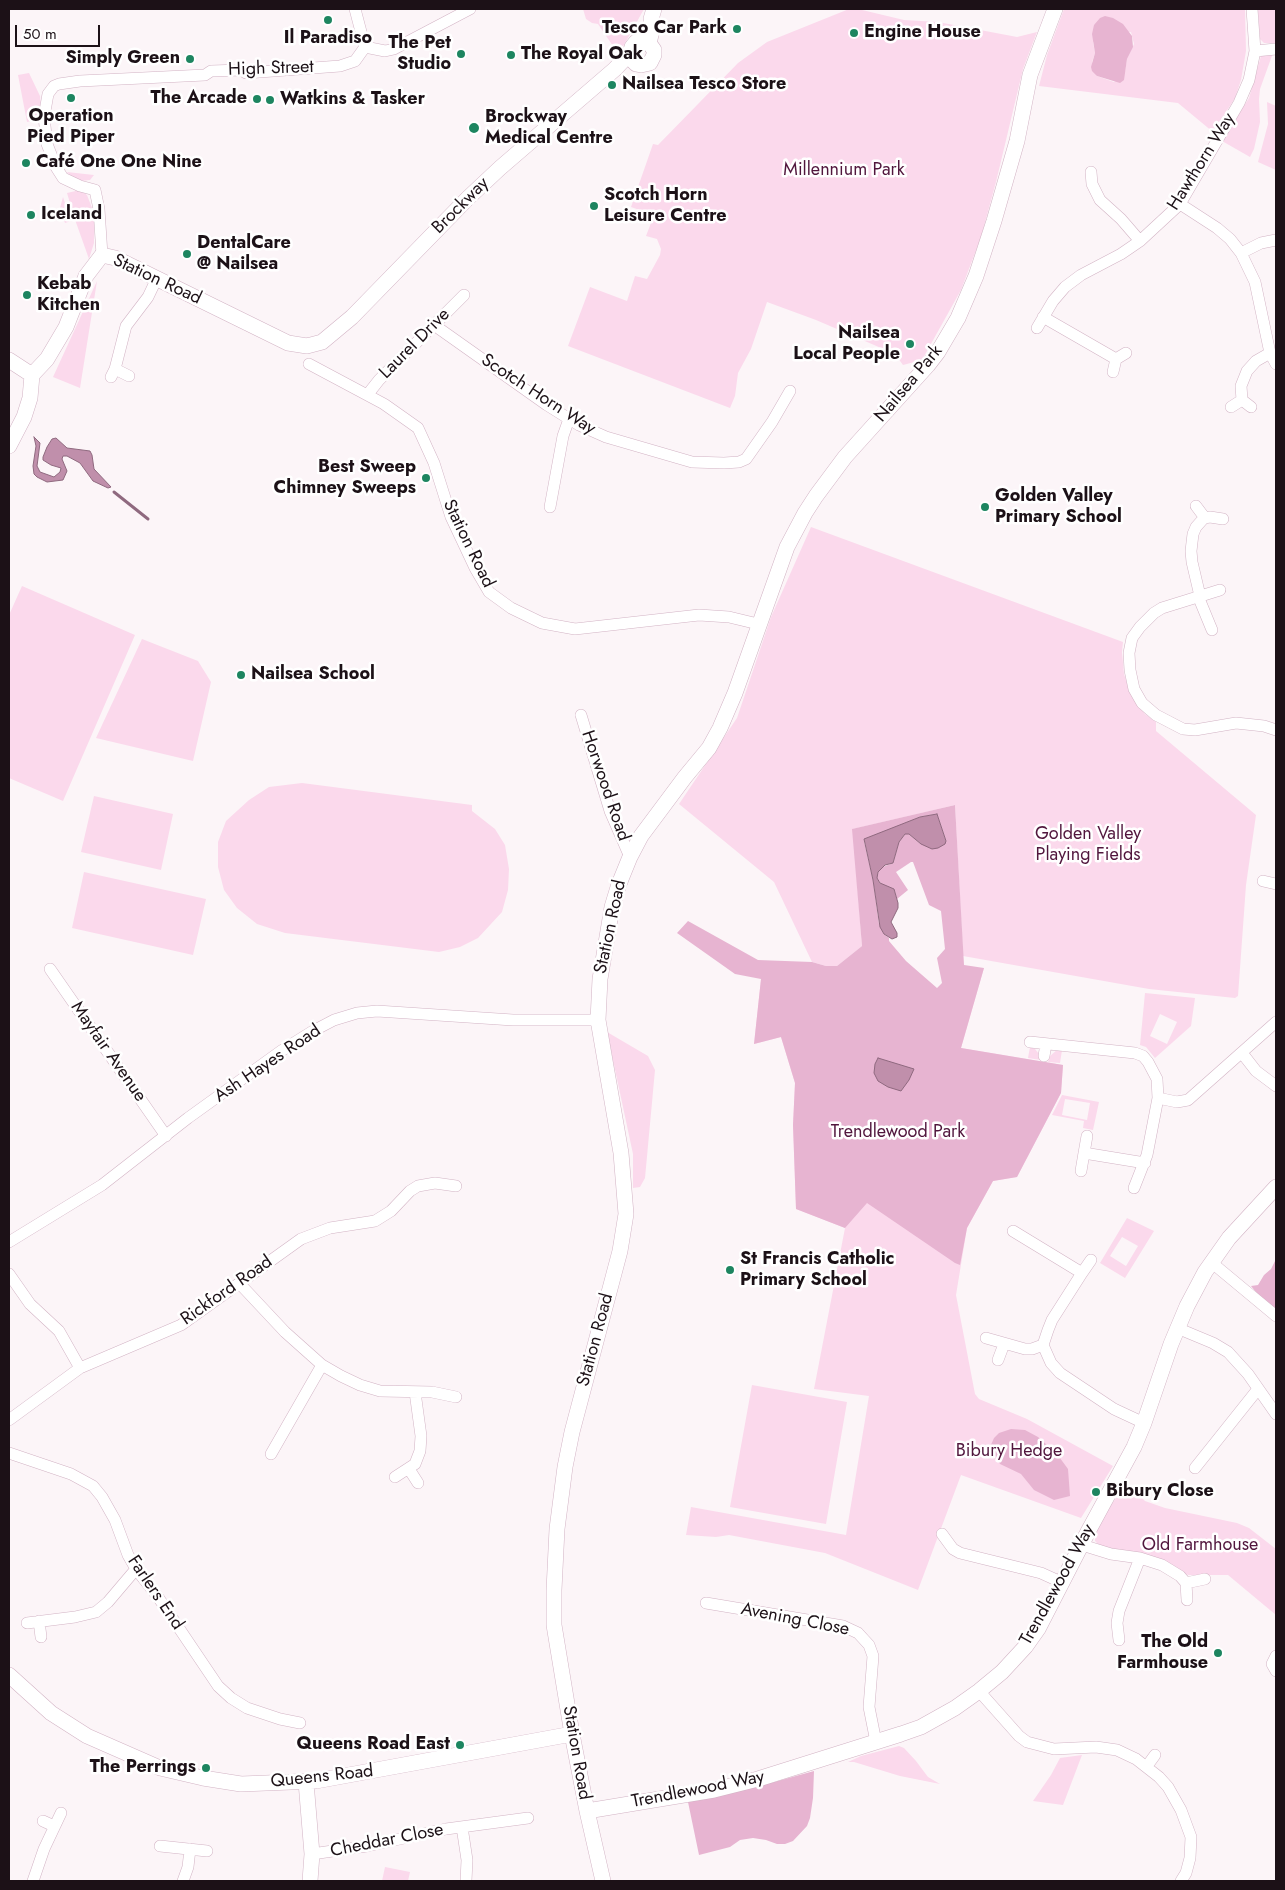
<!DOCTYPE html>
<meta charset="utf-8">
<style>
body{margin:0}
#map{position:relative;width:1285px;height:1890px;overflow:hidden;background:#fcf5f8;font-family:Jost,sans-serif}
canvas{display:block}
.frame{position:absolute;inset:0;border:10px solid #1c1117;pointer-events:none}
.scale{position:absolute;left:15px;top:25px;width:85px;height:22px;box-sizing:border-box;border:2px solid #1c1117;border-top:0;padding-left:6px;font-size:15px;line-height:18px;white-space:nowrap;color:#1c1117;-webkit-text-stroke:4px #fff;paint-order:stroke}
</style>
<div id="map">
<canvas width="1285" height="1890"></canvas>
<div class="frame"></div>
<div class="scale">50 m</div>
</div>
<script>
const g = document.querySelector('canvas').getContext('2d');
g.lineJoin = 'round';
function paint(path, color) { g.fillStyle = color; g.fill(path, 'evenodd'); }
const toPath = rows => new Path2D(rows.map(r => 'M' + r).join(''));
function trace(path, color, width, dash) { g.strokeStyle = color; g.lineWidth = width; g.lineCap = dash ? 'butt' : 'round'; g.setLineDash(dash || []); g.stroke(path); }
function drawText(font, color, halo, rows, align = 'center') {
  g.font = font + ' Jost,sans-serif'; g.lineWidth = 5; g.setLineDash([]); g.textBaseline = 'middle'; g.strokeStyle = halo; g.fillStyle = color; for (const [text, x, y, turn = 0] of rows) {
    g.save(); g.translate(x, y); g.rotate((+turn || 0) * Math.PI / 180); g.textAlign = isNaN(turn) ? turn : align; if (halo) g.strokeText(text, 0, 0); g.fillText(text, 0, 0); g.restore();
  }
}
paint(toPath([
 [583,9,644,9,624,45,617,52,598,24,592,23,586,19],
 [849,9,858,9,904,20,938,22,1017,37,1037,32,1023,69,996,182,981,237,961,290,922,360,903,365,895,354,816,320,767,302,751,349,738,373,735,396,730,408,568,346,590,287,627,301,635,276,647,279,660,255,661,249,657,239,646,236,654,215,631,207,653,144,658,145,738,63,767,42],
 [1064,9,1245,9,1246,51,1241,80,1235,98,1213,132,1178,103,1039,86,1047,55],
 [1131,32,1134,44,1127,59,1125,71,1114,82,1097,76,1092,62,1095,53,1093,42],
 [1258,9,1276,9,1275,43,1264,43,1260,39],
 [1273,53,1260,89,1259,99,1260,122,1254,149,1250,157,1222,141,1249,98,1261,56,1264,54],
 [29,73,40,96,41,105,40,119,27,122,18,75],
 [1267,102,1276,106,1276,170,1258,162,1268,124],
 [67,172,94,175,90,180,81,181,72,178],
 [80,190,87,195,92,208,72,210,67,193],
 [63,197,71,221,65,223,60,208],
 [94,212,94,243,89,259,73,214],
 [97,281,80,388,53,377],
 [811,527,1123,642,1122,652,1124,674,1128,686,1136,701,1145,714,1156,722,1156,731,1256,815,1246,885,1238,996,1235,998,1149,989,963,956,955,805,853,829,862,946,837,966,826,966,812,962,774,882,679,804,737,718,771,617],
 [22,586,135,635,63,801,9,778,9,615],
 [142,639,198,661,211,682,193,761,96,738],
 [302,783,472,805,472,811,495,829,505,845,509,869,508,890,502,912,478,938,460,947,439,952,285,933,257,924,237,908,224,890,218,867,218,842,226,821,249,800,269,787],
 [94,796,173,814,161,870,81,852],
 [84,872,206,899,193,955,72,928],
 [984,968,961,1048,1063,1065,1061,1093,1017,1177,993,1181,967,1228,956,1295,975,1394,979,1399,1027,1419,1113,1466,1081,1518,961,1475,918,1590,825,1553,729,1535,716,1537,686,1535,691,1507,846,1535,869,1396,814,1389,845,1228,796,1209,793,1125,795,1083,781,1037,754,1044,761,979,894,1023],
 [1145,993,1195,998,1191,1026,1155,1058,1146,1047,1140,1045],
 [1160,1014,1177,1022,1167,1044,1150,1036],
 [607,1032,648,1056,655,1070,645,1178,640,1187,633,1188,633,1154],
 [1030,1047,1035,1049,1039,1054,1041,1060,1028,1058],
 [1057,1050,1062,1050,1060,1063,1048,1062,1050,1056],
 [1062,1095,1099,1102,1093,1130,1083,1128,1084,1121,1052,1115],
 [1065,1099,1090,1103,1087,1120,1062,1115],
 [1127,1218,1154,1231,1125,1278,1100,1263],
 [1122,1237,1138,1246,1126,1266,1110,1256],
 [752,1385,847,1402,826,1524,730,1507],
 [1127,1483,1145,1501,1165,1508,1237,1523,1249,1528,1276,1549,1276,1615,1228,1575,1188,1575,1158,1558,1137,1553,1102,1548,1095,1541,1095,1533,1108,1509],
 [899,1746,904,1748,916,1761,928,1777,940,1784,900,1776,854,1762,848,1762,861,1756],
 [1082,1755,1063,1805,1033,1801,1051,1775,1060,1758],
 [385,1867,410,1872,408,1881,382,1881]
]), '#fbd9ec');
paint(toPath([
 [1105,16,1113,18,1123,24,1132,36,1133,47,1127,59,1124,80,1120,83,1097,76,1092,71,1091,67,1095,53,1092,34,1094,25,1100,18],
 [955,805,964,965,984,968,961,1048,1063,1065,1061,1093,1017,1177,993,1181,967,1228,960,1265,955,1263,867,1203,845,1228,796,1209,793,1125,795,1083,781,1037,754,1044,761,979,735,974,677,933,688,921,758,960,812,962,826,966,837,966,862,946,852,829],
 [937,814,946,841,921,844,909,834,905,834,899,842,893,863,880,868,877,875,877,878,882,885,894,889,897,899,908,890,896,872,911,862,913,862,929,905,941,911,945,949,937,958,942,983,937,988,906,961,889,941,889,938,884,934,879,924,873,880,864,841,920,817],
 [1276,1259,1276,1311,1260,1297,1251,1286,1258,1285,1264,1275,1271,1269],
 [1011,1429,1025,1430,1038,1437,1057,1454,1068,1469,1070,1496,1054,1500,1034,1490,1021,1474,1000,1464,990,1447,994,1438,999,1433],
 [814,1771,813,1798,810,1818,807,1826,793,1841,785,1844,777,1844,766,1840,753,1838,740,1840,730,1847,699,1855,688,1802,756,1787]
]), '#e7b4d1');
const water = toPath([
 [34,437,40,443,37,466,40,472,54,477,60,472,61,468,51,465,43,460,43,457,47,447,52,439,56,438,67,448,90,451,92,455,94,469,111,487,108,488,93,481,80,463,67,456,63,456,62,459,67,471,63,480,47,482,37,477,34,474,33,466,36,446,34,437],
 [937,814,946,841,945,844,938,848,932,849,921,844,909,834,905,834,899,842,893,863,885,865,878,872,877,878,880,883,894,889,898,903,898,908,891,922,897,933,897,937,892,939,884,934,880,927,873,880,864,839,920,817,937,814],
 [878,1058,914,1069,909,1080,901,1091,888,1087,878,1081,874,1073,875,1064,878,1058]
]);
paint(water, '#c08fab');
trace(water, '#8f697f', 1);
trace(toPath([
 [114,492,148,519]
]), '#8f697f', 3);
const street = toPath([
 [355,9,365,47],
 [365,47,385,51,394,49,470,9],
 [1255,51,1276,49],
 [1091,172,1092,184,1100,200,1121,219,1140,241],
 [1180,204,1217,228,1230,239,1241,253,1255,282,1270,353,1276,364],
 [1241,253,1261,243,1276,240],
 [102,255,99,209,95,190,80,186,63,178,56,167,47,144,44,117,48,94,54,86,59,84,80,81,205,75,211,71,241,70,246,73,340,66,355,61,365,47],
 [1043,317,1116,359,1126,353],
 [434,325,547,405,579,425,606,437,692,462,724,463,739,462,746,459,772,422,790,391],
 [1037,328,1053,301,1065,287,1081,275,1121,254,1140,241,1180,204,1239,103,1249,80,1255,51,1252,9],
 [309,364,384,404,418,428,434,463,451,517,475,568,489,592,511,608,542,623,575,629,699,615,729,617,758,624],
 [115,369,126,326,148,297,157,278],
 [1113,372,1116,359],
 [111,377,115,369,129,376],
 [368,394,379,380,464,295],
 [1242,400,1241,386,1247,371,1256,361,1270,353],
 [1231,407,1242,400,1251,407],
 [1196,506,1205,518],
 [550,507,563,436,569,419],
 [1220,590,1162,608,1154,613,1140,627,1132,638,1129,653,1130,670,1134,689,1142,703,1156,715,1183,729,1195,730,1236,723,1264,726,1276,730],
 [1198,596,1212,630],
 [1200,596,1192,562,1191,551,1193,534,1196,527,1204,518,1210,517,1223,519],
 [581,715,610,811,630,857],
 [1263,881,1276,884],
 [50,969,166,1136],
 [1030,1042,1135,1053,1143,1056,1148,1062,1157,1079,1158,1098,1147,1155,1134,1188],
 [1242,1053,1256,1071,1276,1086],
 [1044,1056,1046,1044],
 [1158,1098,1177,1102,1188,1100,1276,1022],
 [1084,1153,1087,1136],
 [1081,1171,1084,1153,1145,1163],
 [1013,1231,1082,1273,1052,1320,1048,1330,1043,1345,1051,1363,1060,1373,1114,1409,1144,1423],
 [9,1242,102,1185,188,1118,281,1051,313,1031,334,1020,357,1013,377,1011,513,1020,598,1020],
 [1211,1262,1276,1316],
 [1082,1273,1091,1260],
 [9,1274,30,1304,59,1331,80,1368],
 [240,1284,285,1332,322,1365,341,1376,360,1385,380,1391,432,1392,456,1397],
 [1177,1328,1213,1343,1228,1352,1248,1374,1276,1414],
 [986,1338,1025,1349,1032,1349,1043,1345],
 [998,1360,1004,1344],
 [9,1420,80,1368,181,1325,301,1239,330,1228,375,1221,391,1211,410,1191,418,1186,435,1183,456,1186],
 [9,1453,71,1474,93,1486,102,1497,115,1520,128,1555,136,1569,158,1597,218,1686,231,1698,247,1708,280,1719,300,1723],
 [271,1454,322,1365],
 [1195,1468,1258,1389],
 [409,1469,418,1483],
 [395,1477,415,1464,420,1451,421,1436,415,1392],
 [942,1534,953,1549,960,1553,1041,1573,1063,1583],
 [1082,1545,1111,1554,1140,1558,1119,1611,1117,1623,1119,1640],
 [1140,1558,1162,1565,1180,1576,1186,1583,1187,1600],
 [1186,1583,1205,1579],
 [706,1603,843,1626,858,1633,869,1645,873,1656,869,1707,876,1742],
 [39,1621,41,1637],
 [27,1623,75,1617,96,1612,108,1602,136,1569],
 [1276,1656,1272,1664,1276,1671],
 [979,1691,1019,1736,1027,1742,1054,1749,1096,1747,1117,1750,1136,1759,1159,1777,1168,1787,1181,1810,1191,1837,1190,1858,1186,1873,1181,1881],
 [1147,1766,1155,1755],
 [43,1821,54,1826],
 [462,1827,467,1860,466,1881],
 [160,1846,207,1851],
 [312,1854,367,1846,446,1829,528,1818],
 [33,1881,44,1849,61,1813],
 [183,1881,188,1867,190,1849]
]);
const secondary = toPath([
 [649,43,652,31,651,19,654,9],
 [9,360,32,375],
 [9,446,24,417,30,398,32,375,47,359,66,327,86,276,102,255,115,258,288,343,307,346,322,342,352,317,468,198,500,168,615,69,630,53,632,47,636,42,642,41,649,43,654,50,654,55,650,63,641,65,636,64,631,59,630,53],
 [9,1675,51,1713,87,1736,160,1768,203,1778,241,1784,316,1781,572,1734],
 [306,1782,312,1854,310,1881],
 [587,1811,714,1790,758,1779,901,1734,921,1727,955,1708,979,1691,1002,1672,1026,1646,1038,1629,1090,1528,1134,1447,1144,1423,1171,1344,1187,1306,1205,1272,1229,1238,1276,1187],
 [603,1881,587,1811,572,1734,554,1625,554,1590,557,1529,565,1467,572,1432,620,1251,626,1214,621,1153,598,1020,600,979,612,907,619,884,630,857,641,836,685,777,709,748,720,728,735,693,787,547,805,513,816,496,845,457,928,365,938,352,958,318,976,276,994,221,1017,141,1030,75,1055,9]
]);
trace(street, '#d2b3c4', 12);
trace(secondary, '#d2b3c4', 16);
trace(street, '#fff', 11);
trace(secondary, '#fff', 15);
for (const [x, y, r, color] of [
 [328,20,5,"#1d8560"],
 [737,29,5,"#1d8560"],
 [854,33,5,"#1d8560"],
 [461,54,5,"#1d8560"],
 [511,55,5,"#1d8560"],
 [190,59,5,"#1d8560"],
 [612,85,5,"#1d8560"],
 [71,98,5,"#1d8560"],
 [257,99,5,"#1d8560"],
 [270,100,5,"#1d8560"],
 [474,128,6,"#1d8560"],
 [26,163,5,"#1d8560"],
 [594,206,5,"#1d8560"],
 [31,215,5,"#1d8560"],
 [187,254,5,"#1d8560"],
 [27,295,5,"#1d8560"],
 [910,344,5,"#1d8560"],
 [426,478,5,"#1d8560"],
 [985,507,5,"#1d8560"],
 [241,675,5,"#1d8560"],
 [730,1270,5,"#1d8560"],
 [1096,1492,5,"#1d8560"],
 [1218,1653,5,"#1d8560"],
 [460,1745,5,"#1d8560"],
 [206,1768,5,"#1d8560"]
]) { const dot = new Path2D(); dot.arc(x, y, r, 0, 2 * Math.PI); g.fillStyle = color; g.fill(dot); trace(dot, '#fff', 2); }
drawText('bold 18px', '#1c1117', '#fff', [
 ["Tesco Car Park",727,29,"right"],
 ["Engine House",864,33],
 ["Il Paradiso",328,39,"center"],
 ["The Pet",451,44,"right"],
 ["Studio",451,65,"right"],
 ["The Royal Oak",521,55],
 ["Simply Green",180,59,"right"],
 ["Nailsea Tesco Store",622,85],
 ["The Arcade",247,99,"right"],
 ["Watkins & Tasker",280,100],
 ["Operation",71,117,"center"],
 ["Pied Piper",71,138,"center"],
 ["Brockway",485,118],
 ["Medical Centre",485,139],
 ["Café One One Nine",36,163],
 ["Scotch Horn",604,196],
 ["Leisure Centre",604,217],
 ["Iceland",41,215],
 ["DentalCare",197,244],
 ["@ Nailsea",197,265],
 ["Kebab",37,285],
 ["Kitchen",37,306],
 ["Nailsea",900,334,"right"],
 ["Local People",900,355,"right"],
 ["Best Sweep",416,468,"right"],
 ["Chimney Sweeps",416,489,"right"],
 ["Golden Valley",995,497],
 ["Primary School",995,518],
 ["Nailsea School",251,675],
 ["St Francis Catholic",740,1260],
 ["Primary School",740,1281],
 ["Bibury Close",1106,1492],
 ["The Old",1208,1643,"right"],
 ["Farmhouse",1208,1664,"right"],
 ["Queens Road East",450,1745,"right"],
 ["The Perrings",196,1768,"right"]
], 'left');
drawText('18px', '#1c1117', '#fff', [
 ["High Street",271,69,-2],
 ["Hawthorn Way",1202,162,-58],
 ["Brockway",461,206,-45],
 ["Station Road",157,280,25],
 ["Laurel Drive",415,344,-45],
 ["Nailsea Park",909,384,-50],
 ["Scotch Horn Way",538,395,33],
 ["Station Road",468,544,64],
 ["Horwood Road",605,786,71],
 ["Station Road",611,927,-78],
 ["Mayfair Avenue",108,1052,55],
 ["Ash Hayes Road",268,1064,-34],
 ["Rickford Road",227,1291,-35],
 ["Station Road",596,1340,-75],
 ["Trendlewood Way",1058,1585,-61],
 ["Farlers End",155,1593,56],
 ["Avening Close",795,1620,11],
 ["Station Road",576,1753,80],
 ["Queens Road",322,1777,-6],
 ["Trendlewood Way",698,1790,-11],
 ["Cheddar Close",387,1841,-11]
]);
drawText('18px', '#51163d', '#fff', [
 ["Millennium Park",844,171],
 ["Golden Valley",1088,835],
 ["Playing Fields",1088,856],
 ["Trendlewood Park",898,1133],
 ["Bibury Hedge",1009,1452],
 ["Old Farmhouse",1200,1546]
]);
</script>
